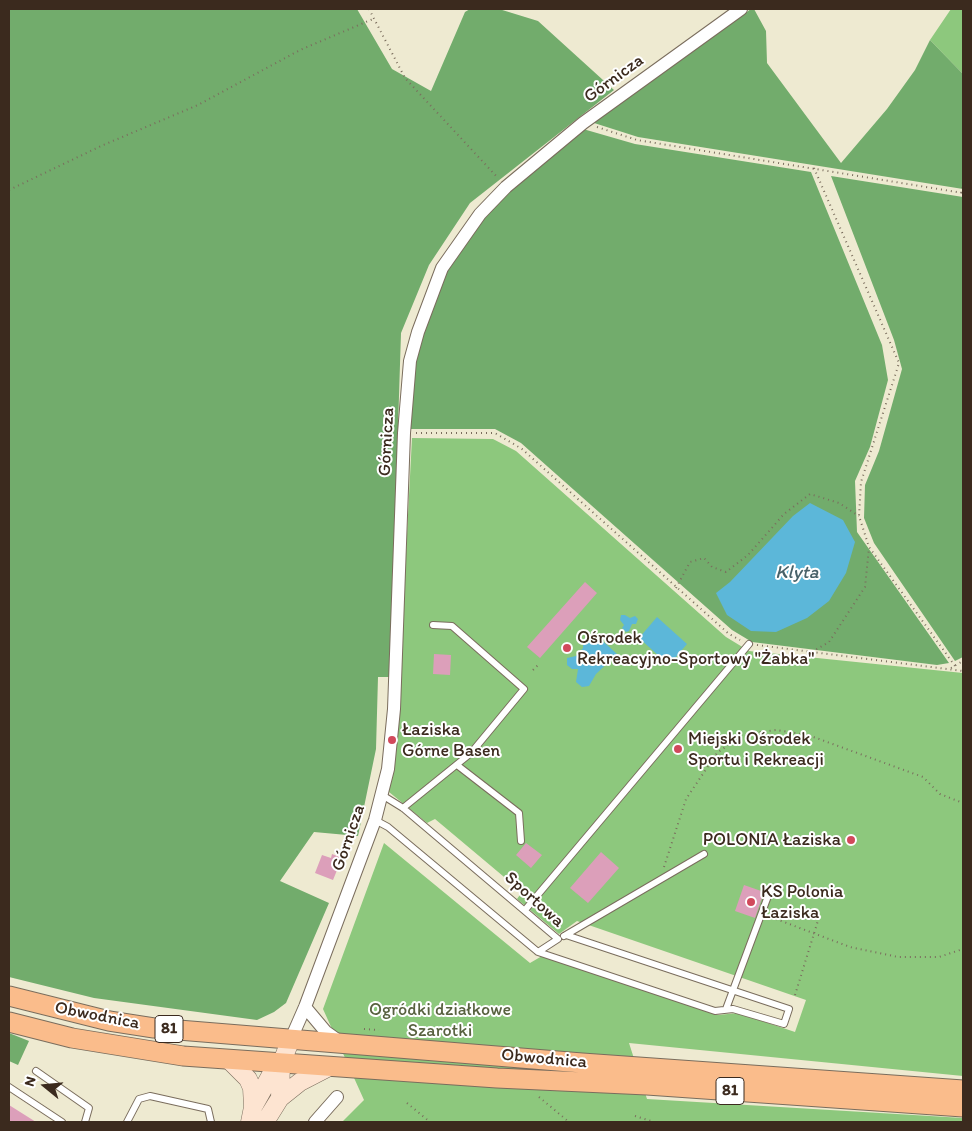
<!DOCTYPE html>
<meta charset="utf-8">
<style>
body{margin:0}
#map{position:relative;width:972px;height:1131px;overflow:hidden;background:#eeead1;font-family:Itim,sans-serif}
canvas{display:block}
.frame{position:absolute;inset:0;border:10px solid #3b2a1e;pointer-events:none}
.north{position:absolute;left:20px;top:1061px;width:50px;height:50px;-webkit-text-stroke:4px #fff;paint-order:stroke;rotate:287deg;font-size:14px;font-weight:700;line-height:20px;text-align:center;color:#3b2a1e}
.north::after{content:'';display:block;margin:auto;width:18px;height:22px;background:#3b2a1e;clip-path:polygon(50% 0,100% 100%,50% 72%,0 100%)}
</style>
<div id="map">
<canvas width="972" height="1131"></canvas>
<div class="frame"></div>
<div class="north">N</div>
</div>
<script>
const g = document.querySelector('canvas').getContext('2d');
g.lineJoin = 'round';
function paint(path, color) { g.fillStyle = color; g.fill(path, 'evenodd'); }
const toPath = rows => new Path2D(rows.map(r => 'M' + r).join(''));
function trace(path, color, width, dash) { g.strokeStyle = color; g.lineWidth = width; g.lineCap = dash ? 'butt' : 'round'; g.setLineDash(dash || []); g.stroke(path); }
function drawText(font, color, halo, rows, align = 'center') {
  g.font = font + ' Itim,sans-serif'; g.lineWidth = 4; g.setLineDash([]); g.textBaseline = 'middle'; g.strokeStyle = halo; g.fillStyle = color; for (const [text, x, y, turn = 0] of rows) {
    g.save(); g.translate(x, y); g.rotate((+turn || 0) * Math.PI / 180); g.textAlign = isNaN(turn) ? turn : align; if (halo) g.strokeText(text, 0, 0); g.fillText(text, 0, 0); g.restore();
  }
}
paint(toPath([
 [951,9,963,9,963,74,930,40],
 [412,438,493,439,516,451,726,637,749,651,963,673,963,1076,629,1043,647,1099,963,1118,963,1122,342,1122,364,1100,323,1009,384,843,530,963,542,956,718,1015,738,1013,795,1032,806,1000,577,921,559,934,517,899,522,892,435,819,427,823,389,792,398,707]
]), '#8dc87d');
paint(toPath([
 [9,9,357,9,392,69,431,91,465,12,470,9,499,9,538,21,614,90,470,203,429,265,401,333,390,677,378,677,376,749,358,836,314,832,280,881,329,903,286,1003,274,1012,257,1020,94,998,9,977],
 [751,9,754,9,766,31,767,63,841,163,887,109,915,70,930,40,963,74,963,189,638,137,591,122],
 [583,129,635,144,811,172,882,345,888,380,870,447,855,481,857,532,949,663,937,665,752,642,732,630,521,443,495,429,408,429,413,337,440,270,479,211],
 [831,176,963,197,963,657,955,661,874,543,864,518,865,485,879,451,902,369,894,340],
 [9,1033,29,1041,18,1065,9,1061]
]), '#72ac6c');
paint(toPath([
 [810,503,843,520,855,542,846,573,829,601,807,618,776,632,751,631,727,615,716,593,730,582,793,516],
 [621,615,625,615,630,618,635,616,638,619,636,624,632,624,629,631,626,632,622,628,624,625,620,620],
 [657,617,687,644,669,665,639,638],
 [596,635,617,654,596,674,589,686,582,687,576,682,578,669,572,669,567,665,567,658,576,656,583,648,583,640,588,636]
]), '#5cb7d9');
paint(toPath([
 [585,582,597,593,540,658,527,647],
 [434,654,451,655,450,675,433,674],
 [526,843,542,855,531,868,516,855],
 [601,852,619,868,588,903,570,888],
 [332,854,342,858,333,880,315,873,322,855,331,858],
 [744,885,764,892,755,918,735,911],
 [9,1105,36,1122,9,1122]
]), '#dc9fba');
const lane = toPath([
 [457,765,519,813,521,841],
 [403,808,471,753,524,689,452,626,433,625],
 [375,820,388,827,538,952,558,939,403,808,382,795],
 [525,910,749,644],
 [564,936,704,854],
 [538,952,715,1011,733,1009,784,1024,789,1009,566,935],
 [726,1009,771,888],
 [36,1071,89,1108,85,1122],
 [9,1087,62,1122],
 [127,1122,139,1099,150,1096,208,1109,211,1122]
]);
const street = toPath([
 [305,1007,326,1032,340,1042],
 [291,1039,305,1007,375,820,388,769,394,709,404,433,410,361,418,332,442,268,480,214,506,187,583,123,741,9],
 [315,1122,337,1097]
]);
const secondary = toPath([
 [229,1060,248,1079,252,1088,253,1107,250,1122],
 [280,1098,281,1064,291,1039],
 [253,1107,272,1073,281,1064],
 [265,1122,280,1098,300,1082,329,1067]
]);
const primary = toPath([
 [9,996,109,1021,154,1028,582,1063,963,1090],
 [9,1022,72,1038,183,1056,497,1078,647,1085,963,1107]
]);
trace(lane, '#7a6d5d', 8);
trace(street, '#7a6d5d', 14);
trace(secondary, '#7a6d5d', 19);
trace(primary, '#7a6d5d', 21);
trace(toPath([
 [369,9,405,78,498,178],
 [597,127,637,140,963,193],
 [814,168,899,363,861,482,859,516,869,547,955,666],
 [9,190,101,146,198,105,300,50,373,19],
 [961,193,963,186],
 [416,433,495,433,522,449,729,634,740,640],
 [676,588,690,562,704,558,712,567,726,572,748,555,784,514,810,494,839,503,859,516],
 [757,645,963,671],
 [812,652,829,642,865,587,869,548],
 [951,668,963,661],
 [533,670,540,663],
 [664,867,686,799,717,753,734,741,754,733,776,730,808,735,923,777,940,794,963,803],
 [776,919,850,947,898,957,939,957,963,949],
 [795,995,820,914],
 [364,1029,379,1030],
 [539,1097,569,1122],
 [407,1103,430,1122],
 [635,1116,654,1122]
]), '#7a6d5d', 2, [1, 4]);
trace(lane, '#fff', 6);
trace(street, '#fff', 12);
trace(secondary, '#fde4d1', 18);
trace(primary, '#fabc8b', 19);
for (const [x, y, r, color] of [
 [567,648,5,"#d1495b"],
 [392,740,5,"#d1495b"],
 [678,749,5,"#d1495b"],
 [851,840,5,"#d1495b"],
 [751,902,5,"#d1495b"]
]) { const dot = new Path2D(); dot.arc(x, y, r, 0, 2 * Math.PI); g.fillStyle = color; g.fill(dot); trace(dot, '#fff', 2); }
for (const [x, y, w] of [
 [169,1029,28],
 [730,1091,28]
]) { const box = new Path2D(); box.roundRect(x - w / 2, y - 13.5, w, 27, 4); g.fillStyle = '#fff'; g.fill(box); trace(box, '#3b2a1e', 1); }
drawText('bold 16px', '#3b2a1e', null, [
 ["81",169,1029],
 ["81",730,1091]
]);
drawText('18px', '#3b2a1e', '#fff', [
 ["Górnicza",614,79,-36],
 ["Górnicza",387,442,-87],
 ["Górnicza",349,838,-71],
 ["Sportowa",534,900,42],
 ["Obwodnica",97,1016,11],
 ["Obwodnica",544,1059,5]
]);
drawText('18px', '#3b2a1e', '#fff', [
 ["Ośrodek",577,638],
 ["Rekreacyjno-Sportowy \"Żabka\"",577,659],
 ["Łaziska",402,730],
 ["Górne Basen",402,751],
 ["Miejski Ośrodek",688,739],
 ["Sportu i Rekreacji",688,760],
 ["POLONIA Łaziska",841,840,"right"],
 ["KS Polonia",761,892],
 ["Łaziska",761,913]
], 'left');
drawText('18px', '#58613f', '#fff', [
 ["Ogródki działkowe",440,1010],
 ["Szarotki",440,1031]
]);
drawText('italic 19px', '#486269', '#fff', [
 ["Klyta",797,573]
]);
</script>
